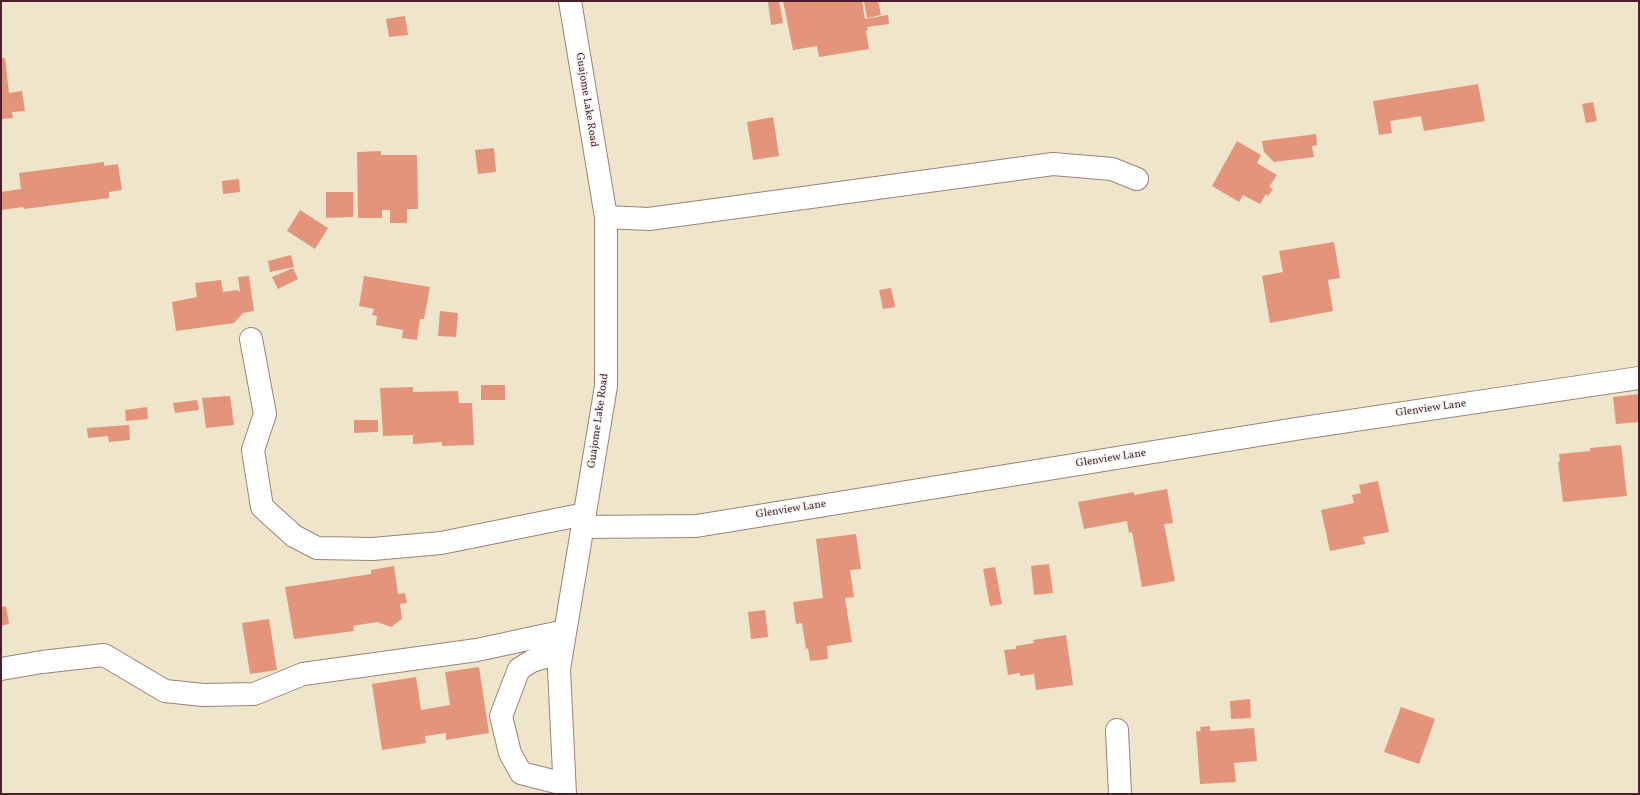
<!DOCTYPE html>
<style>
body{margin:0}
#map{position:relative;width:1640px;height:795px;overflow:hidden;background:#eee5cb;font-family:Vollkorn,serif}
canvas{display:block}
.frame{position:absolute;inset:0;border:2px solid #4a1f2b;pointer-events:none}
</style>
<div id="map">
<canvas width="1640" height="795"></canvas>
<div class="frame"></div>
</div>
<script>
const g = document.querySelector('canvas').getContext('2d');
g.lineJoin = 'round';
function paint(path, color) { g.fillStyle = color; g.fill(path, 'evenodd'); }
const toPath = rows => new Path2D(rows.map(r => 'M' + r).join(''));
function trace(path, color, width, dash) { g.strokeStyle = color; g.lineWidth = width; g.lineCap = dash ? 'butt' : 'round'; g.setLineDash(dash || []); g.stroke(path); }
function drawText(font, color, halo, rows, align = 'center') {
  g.font = font + ' Vollkorn,serif'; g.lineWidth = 3; g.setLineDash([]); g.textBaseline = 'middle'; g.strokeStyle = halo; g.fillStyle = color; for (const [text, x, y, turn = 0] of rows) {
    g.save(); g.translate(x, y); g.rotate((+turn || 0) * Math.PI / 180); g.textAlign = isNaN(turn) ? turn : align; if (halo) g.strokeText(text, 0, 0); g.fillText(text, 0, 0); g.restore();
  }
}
paint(toPath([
 [779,1,783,23,771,25,768,2],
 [783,1,862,1,865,19,888,15,889,24,867,27,868,30,866,31,869,49,819,57,817,46,793,50],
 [864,1,878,1,881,15,867,18],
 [405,16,408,35,389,37,386,19],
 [1,58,5,58,9,93,22,91,25,111,12,112,13,118,1,119],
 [1478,84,1485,121,1424,131,1421,116,1390,121,1392,133,1379,135,1373,101],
 [1593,102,1597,121,1586,123,1582,104],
 [773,117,779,156,753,160,747,122],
 [1316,134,1317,145,1312,146,1314,157,1274,162,1264,152,1262,141],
 [1237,141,1261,155,1257,163,1277,175,1269,187,1273,189,1268,196,1266,194,1260,204,1243,195,1239,202,1212,186],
 [494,148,496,172,478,174,475,150],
 [381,151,381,155,417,155,418,209,407,209,407,223,390,223,390,210,382,210,382,218,358,218,357,152],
 [104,162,104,166,118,164,122,190,109,192,109,198,24,209,23,207,1,210,1,192,21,189,19,173],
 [239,179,240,192,223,194,222,181],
 [326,192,353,192,353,217,326,218],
 [300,210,328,228,315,249,287,231],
 [1334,242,1340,278,1328,280,1333,311,1270,323,1262,276,1283,272,1279,251],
 [291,255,294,267,270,272,268,261],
 [293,268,298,279,278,289,272,277],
 [249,276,254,311,243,313,234,323,176,331,172,302,197,297,195,283,221,280,223,292,237,290,240,292,238,277],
 [364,276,430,287,424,319,420,319,417,340,402,338,403,330,376,325,377,316,372,315,374,309,359,306],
 [891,288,895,307,883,309,879,290],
 [440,311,458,313,456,337,438,336],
 [481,385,505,385,505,400,481,400],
 [413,387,413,392,458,391,459,403,472,403,474,445,442,446,442,442,413,444,413,435,383,436,380,388],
 [1639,394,1639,422,1616,424,1613,397],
 [230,396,234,425,206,428,202,398],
 [197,400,199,410,175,413,173,403],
 [147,407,148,419,126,421,125,410],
 [354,420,378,420,378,432,354,433],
 [129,425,130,440,109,442,108,436,88,438,87,428],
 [1621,445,1627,496,1563,502,1558,462,1560,461,1559,454,1590,451,1590,448],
 [1378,481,1389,532,1363,537,1365,544,1330,551,1321,510,1354,503,1352,495,1361,493,1359,485],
 [1167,489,1173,523,1164,524,1175,581,1142,587,1132,532,1129,533,1127,521,1084,529,1078,502,1134,492,1134,495],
 [856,534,861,569,850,570,854,597,845,598,852,642,827,646,828,659,810,661,808,648,806,649,802,623,796,624,793,602,823,598,816,539],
 [1049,564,1053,593,1034,595,1031,566],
 [394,566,398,594,405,593,407,603,400,604,402,619,391,627,377,622,353,626,354,631,294,639,285,587,371,574,371,570],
 [995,567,1002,604,990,606,983,569],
 [6,606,9,624,1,626,1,607],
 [765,610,768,637,751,639,748,612],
 [269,619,277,670,250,674,242,623],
 [1066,635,1073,685,1036,690,1034,674,1020,676,1020,673,1008,675,1004,650,1016,649,1016,646,1034,643,1033,640],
 [479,667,489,733,446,740,446,733,425,736,426,743,382,750,372,684,416,677,421,710,450,705,445,672],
 [1250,699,1251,718,1231,719,1230,701],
 [1401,707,1435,719,1419,764,1384,752],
 [1210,726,1210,731,1254,728,1257,761,1234,763,1236,782,1200,784,1196,731,1201,731,1200,727]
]), '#e3947b');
const minor = toPath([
 [606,217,649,219,1053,164,1112,169,1137,179],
 [251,339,265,414,253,450,262,507,294,536,317,548,373,549,441,543,585,514],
 [582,527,696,526,1302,428,1639,378],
 [561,652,532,661,519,669,501,716,510,753,521,773,564,784],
 [1,669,42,662,104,655,165,691,203,695,254,694,303,674,477,650,565,631],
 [1117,730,1120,794],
 [565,794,559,669,606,386,606,217,570,1]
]);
trace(minor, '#9c827b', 24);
trace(minor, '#fff', 22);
drawText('11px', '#4a1f2b', '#f6f6f2', [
 ["Guajome Lake Road",586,100,81],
 ["Glenview Lane",1431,409,-8],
 ["Guajome Lake Road",599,421,-82],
 ["Glenview Lane",1111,459,-9],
 ["Glenview Lane",791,510,-9]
]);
</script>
